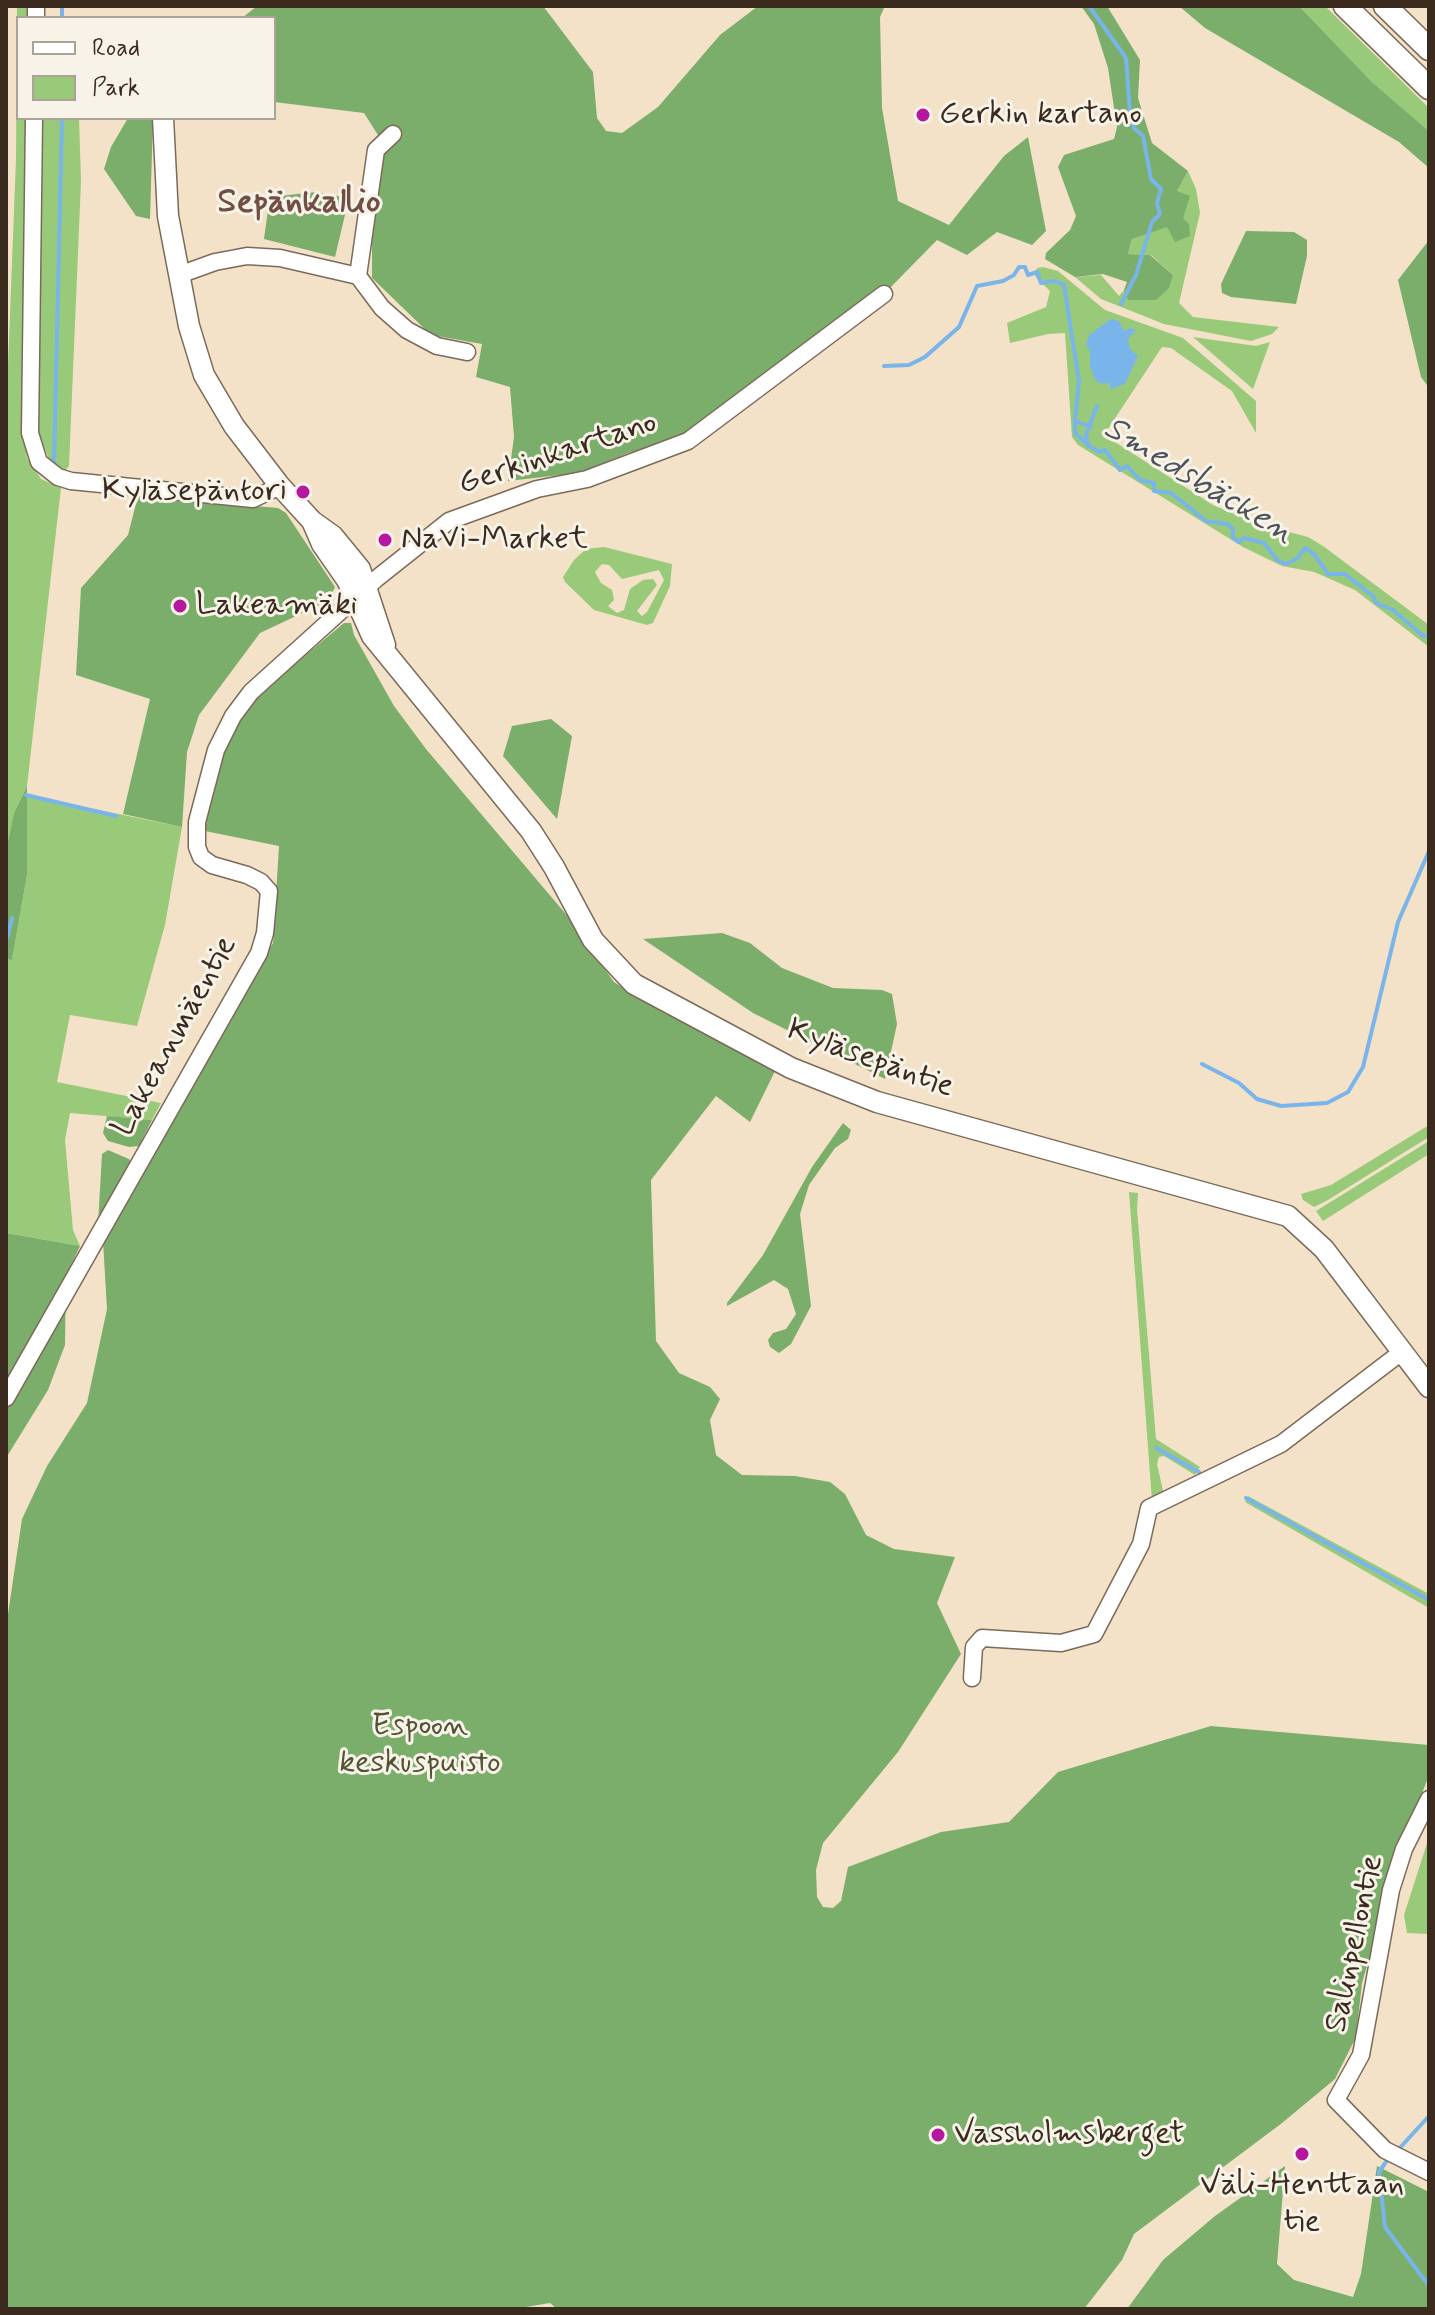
<!DOCTYPE html>
<meta charset="utf-8">
<style>
body{margin:0}
#map{position:relative;width:1435px;height:2315px;overflow:hidden;background:#f3e2c7;font-family:Mynerve,sans-serif}
canvas{display:block}
.frame{position:absolute;inset:0;border:8px solid #3b2a1e;pointer-events:none}
.legend{position:absolute;left:16px;top:16px;width:260px;height:104px;box-sizing:border-box;background:#f7f3e8;border:2px solid #aca397;margin:0;padding:10px 14px;list-style:none;font-size:24px;color:#3b2a1e}
.legend li{display:flex;align-items:center;gap:16px;height:40px}
.legend b{width:40px;border:2px solid #aca397}
</style>
<div id="map">
<canvas width="1435" height="2315"></canvas>
<div class="frame"></div>
<ul class="legend">
<li><b style="height:10px;background:#fff"></b>Road</li>
<li><b style="height:22px;background:#99ca7a"></b>Park</li>
</ul>
</div>
<script>
const g = document.querySelector('canvas').getContext('2d');
g.lineJoin = 'round';
function paint(path, color) { g.fillStyle = color; g.fill(path, 'evenodd'); }
const toPath = rows => new Path2D(rows.map(r => 'M' + r).join(''));
function trace(path, color, width, dash) { g.strokeStyle = color; g.lineWidth = width; g.lineCap = dash ? 'butt' : 'round'; g.setLineDash(dash || []); g.stroke(path); }
function drawText(font, color, halo, rows, align = 'center') {
  g.font = font + ' Mynerve,sans-serif'; g.lineWidth = 6; g.setLineDash([]); g.textBaseline = 'middle'; g.strokeStyle = halo; g.fillStyle = color; for (const [text, x, y, turn = 0] of rows) {
    g.save(); g.translate(x, y); g.rotate((+turn || 0) * Math.PI / 180); g.textAlign = isNaN(turn) ? turn : align; if (halo) g.strokeText(text, 0, 0); g.fillText(text, 0, 0); g.restore();
  }
}
paint(toPath([
 [17,6,28,6,28,18,18,18,18,118,27,118,23,425,27,458,41,479,61,488,27,786,14,813,6,850,6,417,16,159],
 [1299,6,1325,6,1429,108,1429,131,1372,82],
 [39,118,79,118,81,181,69,466,64,472,51,463,37,431],
 [1188,171,1196,189,1200,213,1179,303,1193,317,1279,327,1272,334,1251,341,1164,324,1101,299,1075,277,1101,275,1119,296,1124,290,1129,300,1173,275,1151,255,1128,254,1132,239,1183,218,1177,191],
 [1043,267,1058,271,1105,310,1183,338,1256,401,1256,433,1232,391,1171,348,1162,347,1104,435,1213,505,1255,523,1308,537,1323,546,1429,625,1429,647,1355,590,1314,572,1282,566,1243,547,1078,445,1072,437,1065,333,1048,334,1010,343,1007,323,1046,307,1050,291,1035,276,1037,268],
 [1111,319,1124,331,1130,349,1110,388,1109,382,1090,367,1090,350,1097,331],
 [1193,337,1256,346,1270,342,1253,389],
 [604,547,672,564,670,586,653,623,647,625,594,610,565,582,563,577,574,560,586,549],
 [602,564,609,565,622,579,659,570,664,580,647,612,642,616,637,611,657,585,653,579,643,580,630,589,624,610,617,613,608,606,614,600,612,590,601,583,595,572],
 [26,795,182,827,165,925,137,1026,70,1015,57,1082,161,1103,152,1120,70,1113,65,1140,73,1230,80,1246,6,1233,6,959,12,960,27,875],
 [1429,1125,1429,1137,1328,1200,1314,1207,1303,1200,1301,1194,1331,1185],
 [1429,1141,1429,1154,1323,1221,1316,1211],
 [1129,1192,1138,1193,1137,1209,1156,1439,1200,1467,1195,1475,1164,1456,1159,1457,1157,1464,1164,1495,1152,1501],
 [1248,1496,1429,1594,1429,1608,1245,1502],
 [1429,1837,1429,1934,1407,1933,1404,1915]
]), '#99ca7a');
paint(toPath([
 [257,6,543,6,593,72,597,118,606,131,622,133,658,107,720,35,758,6,885,6,880,17,882,108,898,201,949,225,1004,156,1028,137,1046,231,1032,245,997,232,967,255,937,240,884,294,668,449,631,452,578,473,508,481,514,437,510,387,476,377,482,344,431,335,372,278,372,150,378,135,364,113,274,102,274,18,242,18],
 [1081,6,1107,6,1140,60,1138,98,1152,143,1188,171,1177,191,1190,196,1183,218,1189,224,1190,236,1175,242,1167,227,1132,239,1128,254,1150,255,1173,275,1169,288,1156,300,1128,300,1124,290,1127,282,1103,274,1075,277,1045,259,1046,253,1070,230,1076,216,1058,167,1064,155,1114,139,1117,127,1108,68,1094,24],
 [1179,6,1299,6,1372,82,1429,131,1429,168,1399,142,1205,28],
 [128,118,153,118,150,219,136,216,104,169,111,147],
 [316,192,349,198,335,257,264,239,268,210,279,196],
 [1246,231,1294,232,1307,240,1307,256,1296,304,1231,297,1222,293,1221,284],
 [1429,240,1429,388,1421,377,1398,280],
 [138,496,278,508,286,513,335,587,328,601,260,633,199,715,187,752,182,827,123,814,150,699,76,675,81,588,128,535],
 [344,623,351,623,354,635,394,706,426,749,570,919,614,982,664,1013,776,1069,750,1122,716,1096,651,1180,656,1341,679,1373,710,1387,720,1399,710,1420,716,1455,742,1475,795,1476,830,1482,845,1494,866,1535,894,1549,955,1557,937,1603,961,1654,898,1752,823,1843,816,1870,817,1897,823,1907,833,1908,841,1901,848,1867,941,1832,1009,1822,1058,1772,1211,1726,1429,1745,1429,1776,1383,1887,1374,1942,1362,1983,1356,2037,1335,2079,1282,2123,1134,2234,1122,2260,1084,2309,557,2309,550,2303,514,2309,6,2309,6,1628,22,1519,47,1466,87,1403,107,1309,103,1241,273,943,279,846,205,831,213,783,231,732,259,694],
 [551,719,572,736,557,819,503,756,512,726],
 [27,786,27,875,12,960,6,959,6,850,14,813],
 [722,933,750,943,782,968,833,988,882,990,892,994,897,1024,885,1079,753,1013,643,939],
 [107,1116,152,1120,139,1146,129,1147,108,1141,103,1133],
 [843,1123,851,1130,848,1139,835,1148,809,1185,800,1214,811,1306,791,1344,779,1353,770,1347,768,1340,773,1333,786,1329,796,1314,788,1289,774,1280,727,1306,727,1303,763,1255,812,1167],
 [108,1150,129,1159,132,1164,98,1224,102,1154],
 [6,1233,80,1246,66,1276,65,1345,48,1390,6,1458],
 [1285,2166,1277,2264,1294,2280,1353,2297,1361,2274,1377,2166,1429,2192,1429,2309,1127,2309,1163,2260,1215,2216]
]), '#7aae6a');
paint(toPath([
 [1111,319,1119,321,1124,331,1131,328,1136,330,1128,339,1130,349,1138,356,1125,384,1110,389,1109,383,1103,384,1096,381,1090,367,1090,350,1086,346,1089,335]
]), '#79b4ea');
trace(toPath([
 [62,6,62,18],
 [1089,6,1126,58,1130,113,1134,128,1143,136,1151,179,1161,189,1157,203,1160,214,1152,222,1136,275,1121,304],
 [884,366,909,365,925,357,959,327,977,286,1003,281,1014,275,1019,267,1025,267,1028,275,1037,272,1041,283,1055,281,1064,285,1079,381,1075,421,1091,427],
 [1097,406,1086,434,1088,445,1099,452,1105,450,1120,470,1127,466,1140,480,1154,483,1154,491,1171,493,1206,521,1227,524,1233,529,1233,538,1239,542,1244,538,1264,543,1277,560,1286,564,1298,558,1305,548,1314,554,1328,574,1345,574,1374,597,1376,603,1393,610,1423,636,1429,635],
 [1075,421,1075,433,1088,445],
 [54,464,62,118],
 [26,795,116,816],
 [6,942,12,918],
 [1202,1064,1239,1083,1257,1099,1281,1106,1327,1103,1348,1092,1363,1067,1398,922,1429,851],
 [1156,1448,1199,1472],
 [1246,1498,1429,1600],
 [1397,2151,1429,2116],
 [1390,2156,1379,2172,1385,2227,1429,2286]
]), '#79b4ea', 4);
const minor = toPath([
 [36,18,36,6],
 [34,118,30,433,39,462,58,477,71,481,253,499,280,486],
 [179,275,215,262,247,256,280,258,358,276],
 [358,276,376,150,393,134],
 [358,276,382,308,407,330,437,346,467,352],
 [6,1398,259,953,265,933,269,891,261,882,247,875,212,865,201,857,197,847,197,822,216,750,233,716,251,692,376,579,449,521,537,489,587,479,688,441,884,294],
 [972,1678,974,1647,982,1638,1061,1643,1094,1634,1141,1544,1149,1508,1281,1444,1403,1351],
 [1429,1799,1404,1849,1391,1890,1361,2055,1336,2100,1385,2150,1429,2172]
]);
const major = toPath([
 [163,118,168,216,189,326,204,375,234,426,280,486,312,521,333,536,360,569,385,645],
 [312,521,322,544,347,580,372,636,531,831,554,867,593,940,634,984,791,1068,877,1102,1288,1216,1324,1249,1429,1387]
]);
const highway = toPath([
 [1345,6,1429,88],
 [1385,6,1429,49]
]);
trace(minor, '#7b6a59', 19);
trace(major, '#7b6a59', 23);
trace(highway, '#7b6a59', 25);
trace(minor, '#fff', 16);
trace(major, '#fff', 20);
trace(highway, '#fff', 22);
for (const [x, y, r, color] of [
 [923,115,8,"#b5179e"],
 [303,492,8,"#b5179e"],
 [385,540,8,"#b5179e"],
 [180,606,8,"#b5179e"],
 [938,2135,8,"#b5179e"],
 [1302,2154,8,"#b5179e"]
]) { const dot = new Path2D(); dot.arc(x, y, r, 0, 2 * Math.PI); g.fillStyle = color; g.fill(dot); trace(dot, '#f7f3e8', 3); }
drawText('32px', '#3b2a1e', '#f7f3e8', [
 ["Gerkin kartano",939,115],
 ["Kyläsepäntori",287,492,"right"],
 ["NaVi-Market",401,540],
 ["Lakeamäki",196,606],
 ["Vassholmsberget",954,2135],
 ["Väli-Henttaan",1302,2186,"center"],
 ["tie",1302,2223,"center"]
], 'left');
drawText('32px', '#3b2a1e', '#f7f3e8', [
 ["Gerkinkartano",558,455,-18],
 ["Lakeanmäentie",176,1037,-61],
 ["Kyläsepäntie",870,1060,20],
 ["Salinpellontie",1356,1944,-78]
]);
drawText('32px', '#525235', '#f7f3e8', [
 ["Espoon",420,1727],
 ["keskuspuisto",420,1764]
]);
drawText('bold 34px', '#714f44', '#f7f3e8', [
 ["Sepänkallio",299,204]
]);
drawText('italic 34px', '#4e535b', '#f7f3e8', [
 ["Smedsbäcken",1198,482,31]
]);
</script>
